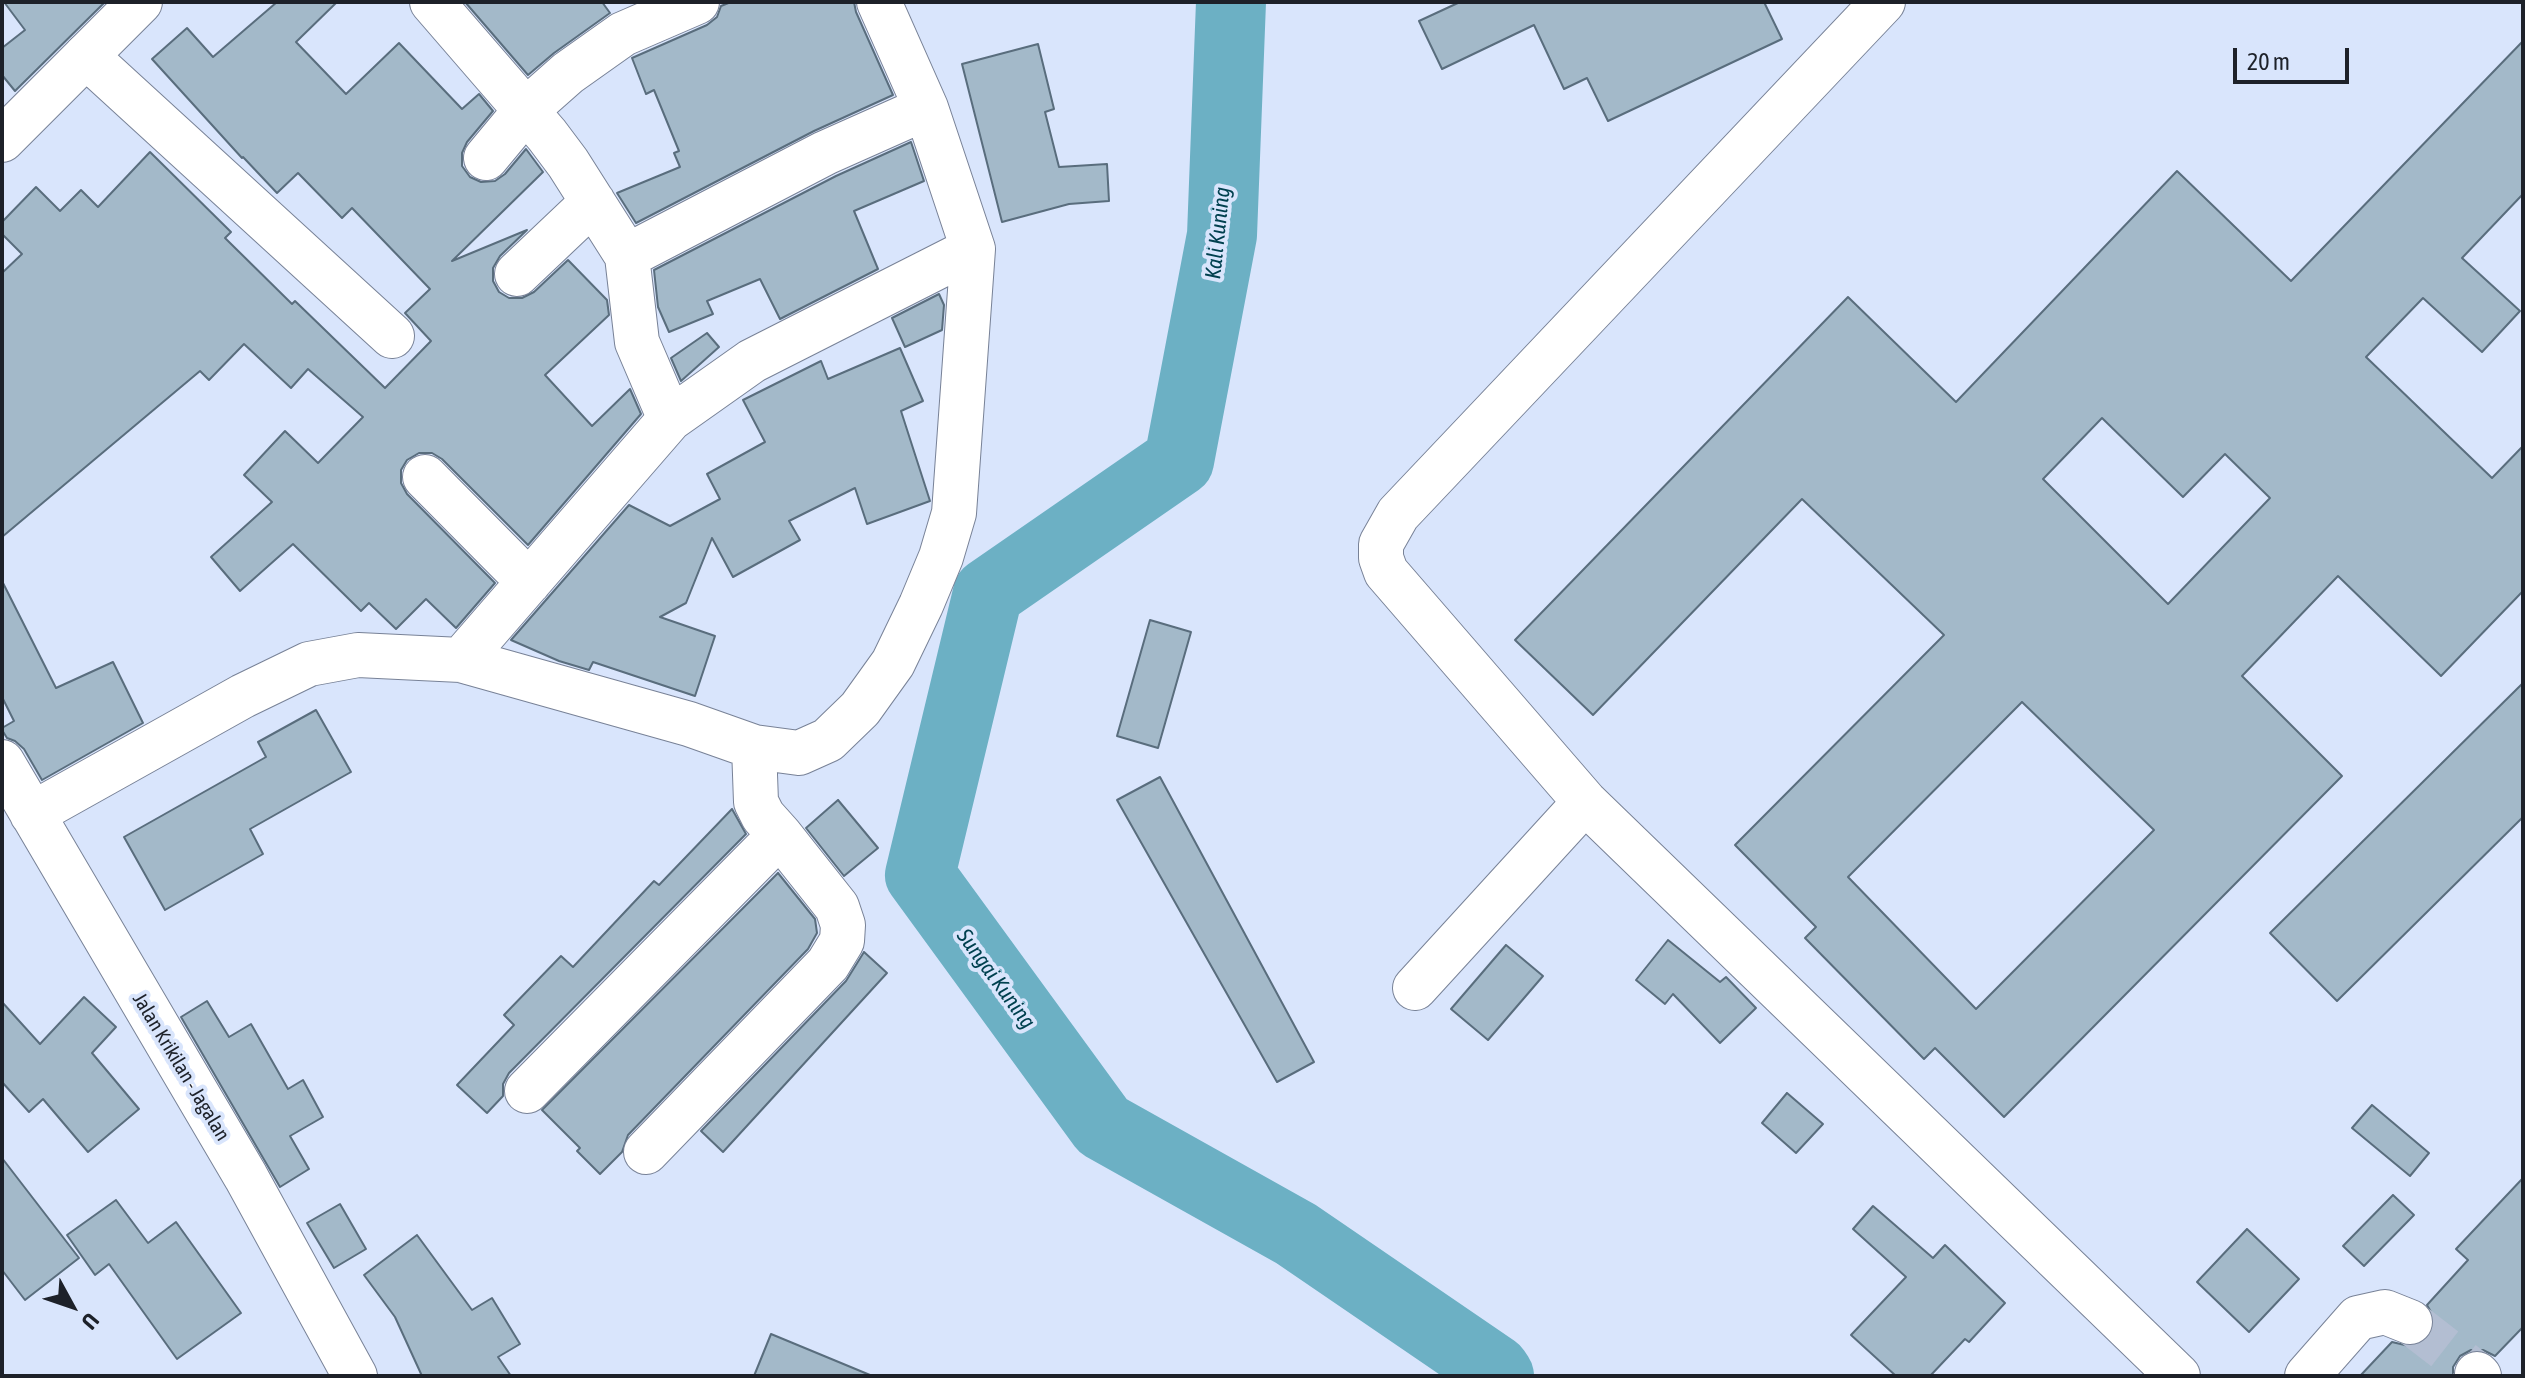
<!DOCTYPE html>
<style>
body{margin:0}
#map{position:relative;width:2525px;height:1378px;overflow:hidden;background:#d9e5fc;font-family:"Asap Condensed",sans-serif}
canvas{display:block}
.frame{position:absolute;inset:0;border:4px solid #1d2129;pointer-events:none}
.north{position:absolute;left:32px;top:1266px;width:80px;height:80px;-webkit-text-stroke:6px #d9e5fc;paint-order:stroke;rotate:130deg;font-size:22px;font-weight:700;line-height:32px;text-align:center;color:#1d2129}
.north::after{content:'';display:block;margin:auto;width:28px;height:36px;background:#1d2129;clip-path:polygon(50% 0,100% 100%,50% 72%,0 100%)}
.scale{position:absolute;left:2233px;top:48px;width:116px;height:36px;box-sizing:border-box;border:4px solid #1d2129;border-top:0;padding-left:10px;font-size:24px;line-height:28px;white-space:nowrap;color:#1d2129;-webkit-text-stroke:6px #d9e5fc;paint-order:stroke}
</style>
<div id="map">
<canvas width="2525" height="1378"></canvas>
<div class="frame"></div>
<div class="north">U</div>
<div class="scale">20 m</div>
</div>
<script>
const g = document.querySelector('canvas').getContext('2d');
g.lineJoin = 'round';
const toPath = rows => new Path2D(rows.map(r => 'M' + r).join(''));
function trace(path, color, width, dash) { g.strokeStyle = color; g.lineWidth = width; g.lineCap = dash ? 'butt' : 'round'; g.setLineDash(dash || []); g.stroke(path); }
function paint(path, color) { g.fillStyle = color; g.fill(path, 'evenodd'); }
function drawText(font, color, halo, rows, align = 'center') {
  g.font = font + ' "Asap Condensed",sans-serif'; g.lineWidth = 8; g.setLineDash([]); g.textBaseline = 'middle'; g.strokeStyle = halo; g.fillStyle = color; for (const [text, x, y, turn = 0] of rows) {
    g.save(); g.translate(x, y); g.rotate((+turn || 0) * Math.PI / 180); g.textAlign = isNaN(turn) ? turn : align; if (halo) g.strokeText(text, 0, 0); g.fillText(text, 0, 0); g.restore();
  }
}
trace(toPath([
 [1231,2,1222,235,1179,461,988,593,920,875,1103,1126,1296,1234,1495,1370,1499,1376]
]), '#6cb0c4', 70);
const building = toPath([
 [4,2,105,2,15,91,2,75,2,48,25,30,4,2],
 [277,2,337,2,296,42,346,94,399,43,462,109,479,94,493,111,467,142,462,153,462,166,470,177,481,182,495,181,505,174,526,149,543,172,452,261,527,230,500,256,493,268,493,281,499,292,509,298,522,298,534,292,568,260,607,300,609,315,545,375,592,426,630,389,641,414,528,545,442,459,432,453,419,453,407,460,401,470,401,483,407,494,495,583,456,628,426,599,396,629,369,603,361,611,293,544,240,591,211,557,272,502,244,475,285,431,318,463,363,417,308,369,291,388,244,344,209,380,200,371,2,537,2,273,22,254,2,234,2,222,36,187,60,211,81,190,98,207,150,152,231,232,225,238,292,304,295,301,385,388,431,341,405,313,430,289,352,208,342,218,298,173,277,193,243,157,242,158,152,59,187,28,213,57,277,2],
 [465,2,602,2,610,13,554,53,528,75,465,2],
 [731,2,854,2,856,12,893,95,814,131,636,223,617,193,680,167,674,153,679,151,654,90,646,94,632,58,707,25,717,17,721,6,731,2],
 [1460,2,1764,2,1782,39,1608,121,1587,78,1564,89,1534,25,1442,69,1419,21,1460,2],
 [2523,41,2523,194,2462,258,2520,311,2482,352,2423,298,2366,357,2492,478,2523,446,2523,591,2441,676,2338,576,2242,676,2342,776,2004,1117,1935,1048,1924,1059,1805,938,1816,927,1735,845,1944,635,1802,499,1593,715,1515,640,1848,297,1956,402,2177,171,2291,281,2523,41],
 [2102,418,2183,497,2225,454,2270,498,2168,604,2043,479,2102,418],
 [2022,702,2154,830,1976,1009,1848,877,2022,702],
 [1038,44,1054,109,1045,112,1059,167,1107,164,1109,201,1069,204,1002,222,962,64,1038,44],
 [911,142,924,181,854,211,878,269,780,319,760,279,707,301,713,314,669,332,658,307,654,270,836,176,911,142],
 [939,294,944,305,942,330,905,347,892,318,939,294],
 [707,333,719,347,681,381,671,358,707,333],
 [900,348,923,401,901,411,930,501,867,524,855,488,789,521,800,540,733,577,712,538,686,603,660,617,715,636,695,696,593,662,589,670,559,661,511,640,629,505,670,526,720,499,707,474,765,442,743,400,821,361,828,379,900,348],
 [2,581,56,688,113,662,143,723,42,780,24,749,15,741,7,738,2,730,2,728,14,721,2,697,2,581],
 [1150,620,1191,632,1158,748,1117,736,1150,620],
 [2523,683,2523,817,2337,1001,2270,933,2523,683],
 [316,710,351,772,250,829,263,854,165,910,124,837,266,757,258,742,316,710],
 [1160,777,1314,1062,1277,1082,1117,800,1160,777],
 [838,800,878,848,844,876,806,828,838,800],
 [732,809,746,834,509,1073,503,1084,503,1096,487,1113,457,1085,514,1025,504,1015,561,956,573,967,654,881,659,885,732,809],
 [778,873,815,919,817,933,808,949,628,1135,622,1152,600,1174,577,1151,580,1148,542,1110,778,873],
 [1668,940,1720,982,1726,977,1756,1008,1720,1043,1673,994,1665,1004,1636,980,1668,940],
 [1506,945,1543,976,1488,1040,1451,1009,1506,945],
 [864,952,887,973,723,1152,701,1131,846,981,864,952],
 [84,997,116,1027,92,1053,139,1109,88,1152,43,1099,29,1112,2,1082,2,1002,40,1044,84,997],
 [207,1001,229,1037,251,1024,288,1089,303,1080,323,1117,290,1136,309,1169,280,1187,181,1017,207,1001],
 [1787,1093,1823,1124,1796,1153,1762,1123,1787,1093],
 [2372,1105,2429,1153,2410,1176,2352,1128,2372,1105],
 [2,1158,79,1258,25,1300,2,1270,2,1158],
 [2523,1178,2523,1327,2495,1356,2483,1350,2471,1350,2460,1356,2453,1367,2453,1376,2360,1376,2392,1342,2413,1347,2426,1341,2433,1331,2435,1319,2427,1305,2468,1260,2456,1249,2523,1178],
 [2393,1195,2414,1215,2364,1266,2343,1246,2393,1195],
 [116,1200,148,1243,176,1222,241,1313,177,1359,109,1264,95,1275,67,1235,116,1200],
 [340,1204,366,1249,334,1268,307,1223,340,1204],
 [1873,1206,1933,1258,1945,1245,2005,1303,1969,1342,1965,1339,1930,1376,1896,1376,1851,1335,1906,1277,1853,1229,1873,1206],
 [2247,1229,2299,1279,2249,1332,2197,1282,2247,1229],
 [417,1235,472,1310,492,1298,520,1344,498,1357,511,1376,422,1376,395,1317,364,1275,417,1235],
 [771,1334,870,1375,869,1376,754,1376,771,1334]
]);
paint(building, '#a3b9c9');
trace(building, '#596d7d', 2);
trace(toPath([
 [2410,1322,2477,1374]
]), '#b3bed2', 44, [44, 22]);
const minor = toPath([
 [432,2,547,135,568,163,627,256,637,342,670,419],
 [1883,2,1398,514,1381,544,1381,558,1386,572,1585,802,2178,1376],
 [86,56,392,336],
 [486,158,525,111,568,73,623,34,697,2],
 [627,256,825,153,926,108],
 [517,274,593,202],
 [425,477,529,582],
 [754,747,799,753,828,740,860,709,893,663,921,605,941,557,954,513,973,249],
 [2,762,246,1177,355,1376],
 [32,814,243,696,309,664,358,655,461,660],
 [1415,988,1585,802],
 [527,1091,780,835,763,816,756,802,754,747,689,724,461,660,670,419,752,361,973,249,926,108,879,2],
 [646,1152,828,964,842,941,843,925,837,907,780,835],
 [2477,1374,2479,1376],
 [2307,1376,2358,1318,2385,1312,2410,1322]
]);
const major = toPath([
 [2,140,140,2]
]);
trace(minor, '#788297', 46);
trace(major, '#788297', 46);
trace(minor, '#fff', 44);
trace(major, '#fff', 44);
drawText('20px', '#1d2129', '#d9e5fc', [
 ["Jalan Krikilan - Jagalan",181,1067,59]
]);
drawText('italic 22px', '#00404f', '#d9e5fc', [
 ["Kali Kuning",1218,233,-84],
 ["Sungai Kuning",996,979,54]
]);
</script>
